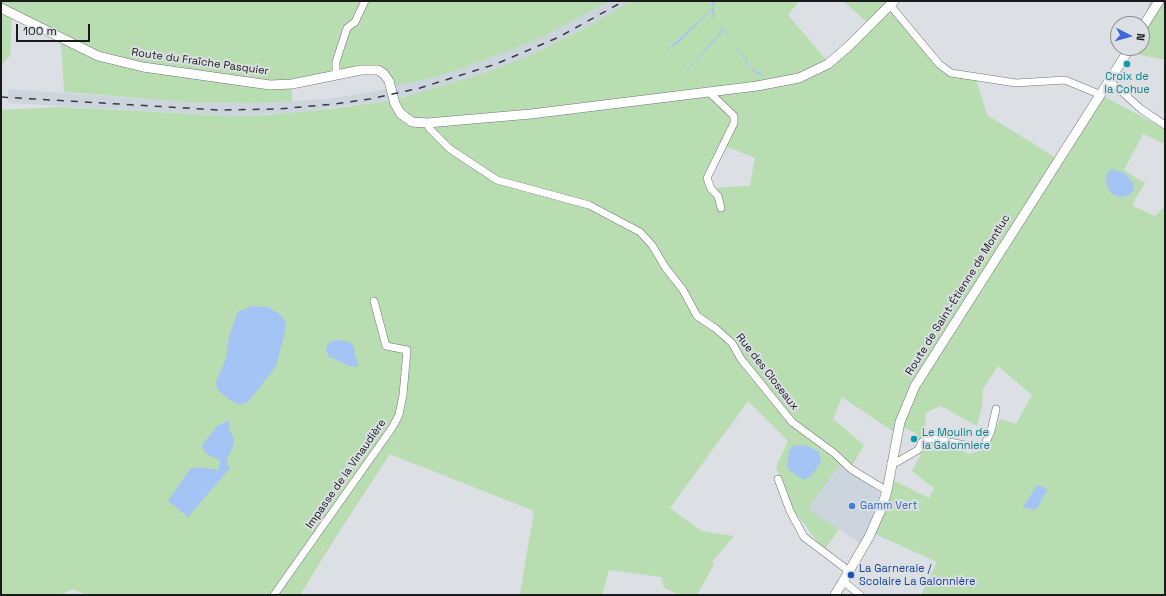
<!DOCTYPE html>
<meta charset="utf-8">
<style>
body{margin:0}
#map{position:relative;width:1166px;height:596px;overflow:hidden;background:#dcdfe3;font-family:"Space Grotesk",sans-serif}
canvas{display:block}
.frame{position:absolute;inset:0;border:2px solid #191a1b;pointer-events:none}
.north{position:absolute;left:1110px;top:16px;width:40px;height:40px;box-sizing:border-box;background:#dcdfe3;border:1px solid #8e9093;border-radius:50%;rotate:96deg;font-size:11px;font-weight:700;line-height:16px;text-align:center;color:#191a1b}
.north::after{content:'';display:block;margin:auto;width:14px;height:18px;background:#3d69da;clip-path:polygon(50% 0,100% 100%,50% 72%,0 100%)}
.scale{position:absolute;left:16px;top:24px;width:74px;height:18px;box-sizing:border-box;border:2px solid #191a1b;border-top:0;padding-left:5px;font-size:12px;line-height:14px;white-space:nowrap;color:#191a1b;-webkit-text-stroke:3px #dcdfe3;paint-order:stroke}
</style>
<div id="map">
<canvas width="1166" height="596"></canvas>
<div class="frame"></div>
<div class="north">N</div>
<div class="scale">100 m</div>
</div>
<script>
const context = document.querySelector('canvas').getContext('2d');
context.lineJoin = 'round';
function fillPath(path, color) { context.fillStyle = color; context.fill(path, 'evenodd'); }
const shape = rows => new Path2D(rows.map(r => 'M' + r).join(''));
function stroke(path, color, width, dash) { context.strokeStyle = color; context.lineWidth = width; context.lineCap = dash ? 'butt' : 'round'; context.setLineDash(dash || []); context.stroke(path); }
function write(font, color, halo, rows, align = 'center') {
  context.font = font + ' "Space Grotesk",sans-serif'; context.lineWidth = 4; context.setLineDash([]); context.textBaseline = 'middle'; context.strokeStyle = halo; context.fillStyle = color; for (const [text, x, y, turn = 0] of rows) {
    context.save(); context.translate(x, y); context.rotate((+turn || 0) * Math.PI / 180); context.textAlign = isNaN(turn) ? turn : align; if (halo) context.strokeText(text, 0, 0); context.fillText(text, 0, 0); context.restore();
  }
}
const built = shape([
 [610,1,631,1,578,32,529,56,475,76,397,99,394,86,440,76,512,50,545,36],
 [8,89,186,102,257,103,328,99,388,89,391,100,298,112,232,116,8,103],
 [839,464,880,493,881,501,860,543,808,509]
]);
const green = shape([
 [1,1,610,1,545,36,512,50,440,76,394,86,381,72,292,84,292,101,257,103,186,102,64,92,61,41,12,17,10,56,1,65],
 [631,1,799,1,788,15,828,62,869,24,843,1,886,1,951,73,975,76,987,115,1056,158,1103,96,1165,129,1165,144,1143,134,1124,170,1145,183,1135,199,1133,206,1155,216,1165,206,1165,595,921,595,937,562,875,534,895,481,929,498,934,488,912,471,922,452,915,432,903,428,900,436,842,397,833,419,864,445,849,471,839,465,808,509,839,529,824,550,794,511,776,467,788,441,748,401,670,508,701,531,734,536,712,562,714,564,697,595,680,595,664,588,661,577,609,570,602,595,520,594,534,511,390,454,337,535,300,595,87,595,73,589,60,595,1,595,1,110,62,107,232,116,265,115,330,109,394,100,475,76,529,56,578,32],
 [723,145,755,158,750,186,711,188,707,177],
 [998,366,1032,395,1016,424,1000,419,988,448,969,454,926,434,925,413,941,406,977,426,982,406,983,389],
 [1150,1,1165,1,1165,60,1132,53,1133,48,1142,48,1142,24]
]);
const water = shape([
 [711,1,712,1,714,3,714,21,724,29,735,44,735,48,740,51,751,68,764,75,765,79,764,76,756,73,749,67,740,52,735,50,735,44,724,30,685,74,685,73,723,29,713,20,712,10,679,42,666,51,710,11,713,7],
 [1113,169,1126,174,1134,184,1132,193,1125,197,1116,196,1110,192,1106,182,1107,173],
 [253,306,268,307,281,315,286,323,284,336,276,366,249,401,240,405,228,399,218,390,216,382,226,358,228,341,235,318,239,311],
 [339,340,349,342,354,346,355,355,359,365,356,367,349,366,328,356,326,350,328,344,332,341],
 [229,420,229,428,234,438,234,444,226,461,230,468,188,517,168,501,190,469,198,467,219,470,220,460,208,455,204,451,202,445,217,426],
 [801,445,808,446,819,452,821,462,811,476,804,480,790,471,787,466,789,451,793,446],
 [1037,485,1048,489,1036,510,1023,507]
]);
const minor = shape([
 [890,5,939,64,951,73,1016,83,1065,80,1101,95],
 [336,75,336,62,347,28,355,22,365,1],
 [1110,81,1141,109,1165,125],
 [709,92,734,116,734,123,707,178,711,189,718,196,721,208],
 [427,123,429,128,450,149,497,180,589,205,640,232,652,245,665,267,683,290,697,316,715,328,732,343,741,359,792,422,834,453,851,469,887,491],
 [891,463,897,462,918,450,922,442,929,438,970,446,984,446,991,431,996,409],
 [778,479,790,511,804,537,849,571],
 [843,581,860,595],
 [274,595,392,428,399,415,403,395,407,350,386,346,374,301]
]);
const major = shape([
 [1,8,98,56,143,67,270,85,292,84,361,70,378,70,384,74,389,81,395,104,401,114,412,122,427,123,531,114,757,86,799,78,828,64,849,46,894,1],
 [1142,28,1159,1],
 [835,595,869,537,880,512,887,491,900,422,915,386,1130,48]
]);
const rail = shape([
 [1,97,219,110,279,109,334,104,370,99,420,88,496,64,559,37,624,1]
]);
const markers = [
 [1127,64,4,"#0f9aa8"],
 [914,439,4,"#0f9aa8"],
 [852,506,4,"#3f7fe0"],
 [851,575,4,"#1a4fb4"]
];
const streetNames = [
 ["Route du Fraîche Pasquier",200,62,8],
 ["Route de Saint-Étienne de Montluc",958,295,-58],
 ["Rue des Closeaux",767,372,52],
 ["Impasse de la Vinaudière",346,474,-55]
];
const cultureNames = [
 ["Croix de",1127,77],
 ["la Cohue",1127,90],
 ["Le Moulin de",922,433,"left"],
 ["la Galonniere",922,446,"left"]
];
const shopNames = [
 ["Gamm Vert",860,506]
];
const transitNames = [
 ["La Garneraie /",859,569],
 ["Scolaire La Galonnière",859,582]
];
fillPath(built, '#ccd5de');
fillPath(green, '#b8ddb1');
fillPath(water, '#a5c4f6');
stroke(minor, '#727578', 8);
stroke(major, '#727578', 10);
stroke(minor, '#fff', 7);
stroke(major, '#fff', 9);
stroke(rail, '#393a3c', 1.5, [7, 7]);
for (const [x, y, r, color] of markers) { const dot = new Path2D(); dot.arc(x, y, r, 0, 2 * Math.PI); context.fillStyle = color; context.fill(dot); stroke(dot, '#dcdfe3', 1.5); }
write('11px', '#191a1b', '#dcdfe3', streetNames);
write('11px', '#0d838f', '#dcdfe3', cultureNames);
write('11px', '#366cbe', '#dcdfe3', shopNames, 'left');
write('11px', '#164399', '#dcdfe3', transitNames, 'left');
</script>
